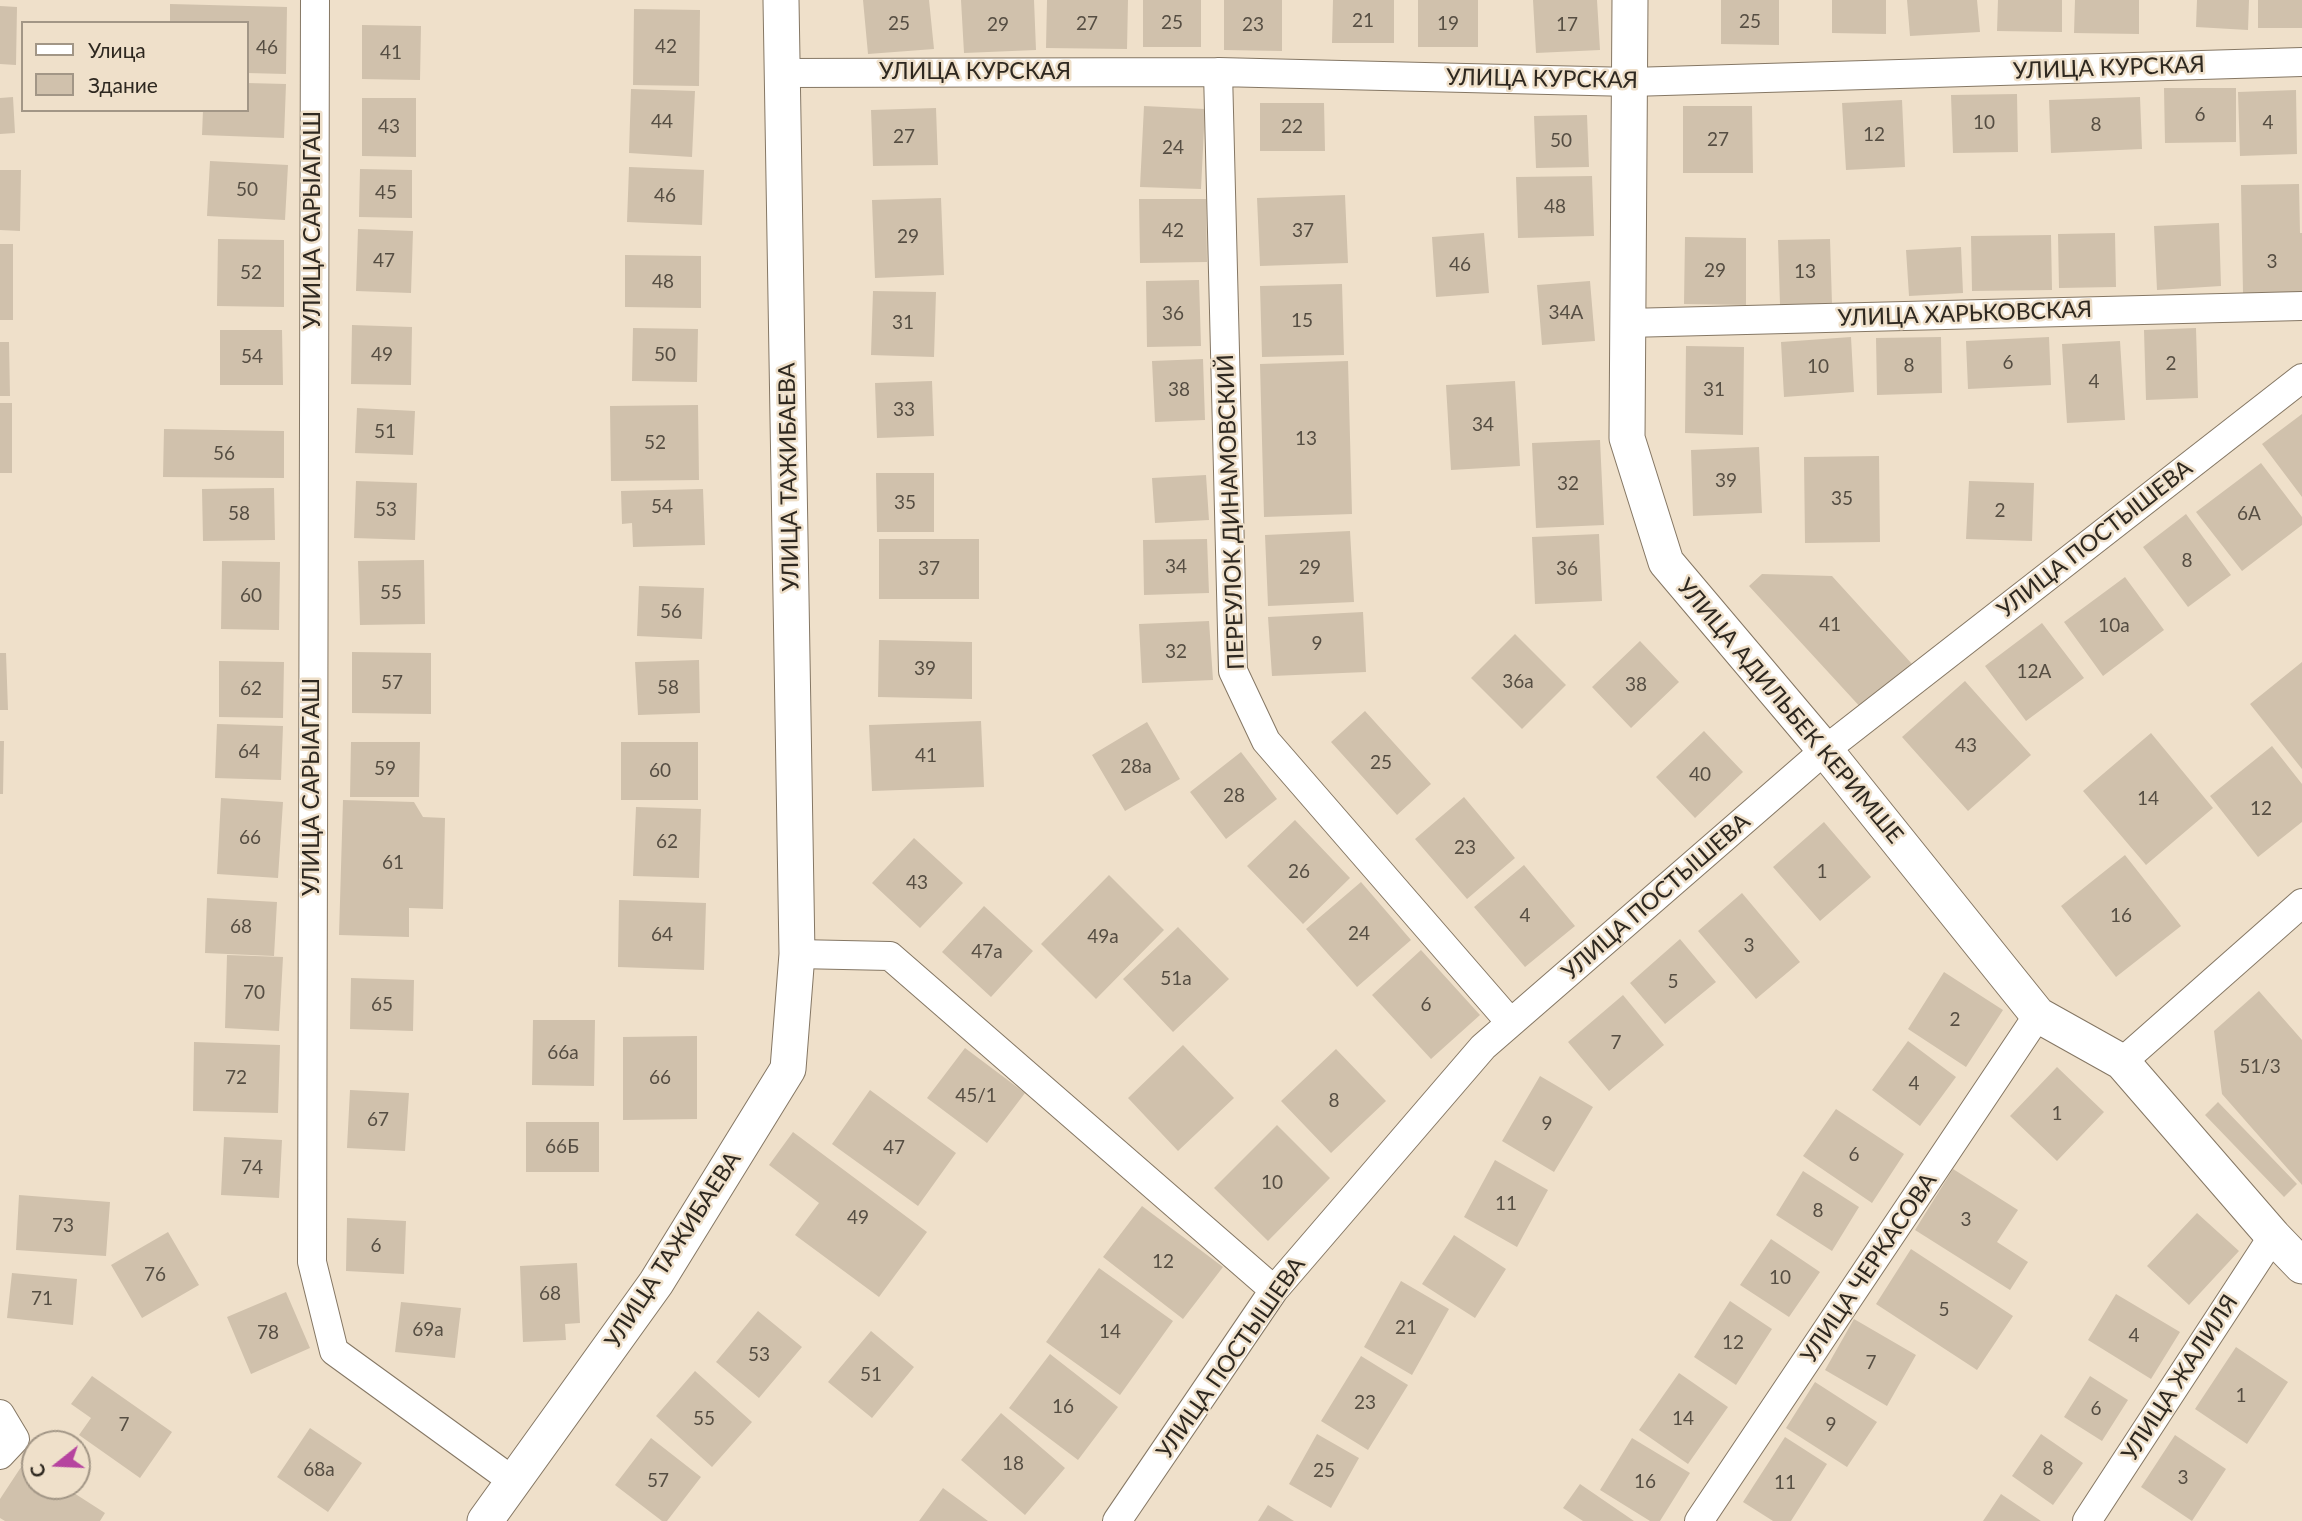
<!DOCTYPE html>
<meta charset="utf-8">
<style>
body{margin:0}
#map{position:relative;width:2302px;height:1521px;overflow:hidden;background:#efe0ca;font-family:Lato,sans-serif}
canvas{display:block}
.legend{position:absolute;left:21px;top:21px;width:228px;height:91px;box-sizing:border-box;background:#efe0ca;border:2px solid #a29686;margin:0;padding:9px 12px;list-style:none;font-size:21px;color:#2e2820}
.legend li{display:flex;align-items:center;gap:14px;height:35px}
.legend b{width:35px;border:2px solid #a29686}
.north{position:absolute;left:21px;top:1430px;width:70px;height:70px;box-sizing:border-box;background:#efe0ca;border:2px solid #a29686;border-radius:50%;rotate:252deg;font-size:19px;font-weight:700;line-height:28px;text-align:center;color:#2e2820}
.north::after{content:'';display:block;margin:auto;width:24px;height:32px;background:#b6449f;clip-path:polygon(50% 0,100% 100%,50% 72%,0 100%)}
</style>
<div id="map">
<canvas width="2302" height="1521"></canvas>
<ul class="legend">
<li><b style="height:9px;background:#fff"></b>Улица</li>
<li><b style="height:19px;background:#d0c1ac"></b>Здание</li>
</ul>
<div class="north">С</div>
</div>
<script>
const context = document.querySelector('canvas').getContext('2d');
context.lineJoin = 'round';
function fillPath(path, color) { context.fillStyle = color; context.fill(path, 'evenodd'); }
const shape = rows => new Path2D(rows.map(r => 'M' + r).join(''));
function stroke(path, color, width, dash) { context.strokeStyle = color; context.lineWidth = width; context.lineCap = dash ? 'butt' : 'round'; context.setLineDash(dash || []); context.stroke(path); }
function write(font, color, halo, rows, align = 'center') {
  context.font = font + ' Lato,sans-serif'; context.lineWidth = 5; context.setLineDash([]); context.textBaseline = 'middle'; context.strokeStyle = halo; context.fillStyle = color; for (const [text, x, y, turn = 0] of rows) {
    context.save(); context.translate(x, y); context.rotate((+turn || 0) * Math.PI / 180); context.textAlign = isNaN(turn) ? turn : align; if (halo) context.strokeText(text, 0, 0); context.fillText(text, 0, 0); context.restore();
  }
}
const building = shape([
 [863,0,929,0,934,49,868,54],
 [961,0,1034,0,1036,50,964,53],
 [1047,0,1128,0,1127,49,1046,48],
 [1143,0,1201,0,1201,47,1143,47],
 [1224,0,1282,0,1282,51,1224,50],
 [1333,0,1394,0,1394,43,1332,43],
 [1418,0,1478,0,1478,47,1418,47],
 [1533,0,1597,0,1600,50,1536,53],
 [1721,0,1779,0,1779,45,1721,44],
 [1832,0,1886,0,1886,34,1832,33],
 [1907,0,1977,0,1980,32,1910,36],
 [1998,0,2062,0,2062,32,1997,31],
 [2075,0,2139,0,2139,34,2074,33],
 [2197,0,2249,0,2248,30,2196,27],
 [2258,0,2302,0,2302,28,2258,28],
 [170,4,287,7,286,74,247,73,247,23,170,23],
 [0,6,17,7,16,65,0,64],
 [634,9,700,10,699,86,633,85],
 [362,25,421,26,420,80,362,79],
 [247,83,286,84,284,138,202,135,203,110,247,110],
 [2164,88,2236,88,2236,142,2165,143],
 [631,89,695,91,692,157,629,153],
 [2296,90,2297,154,2240,156,2238,92],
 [2017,94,2018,152,1953,153,1951,95],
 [13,97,15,133,0,134,0,98],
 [2140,97,2142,149,2051,153,2049,100],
 [362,98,416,98,416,157,362,156],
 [1902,100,1905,167,1846,170,1842,103],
 [1260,103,1324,103,1325,151,1260,151],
 [1144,106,1205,109,1201,189,1140,187],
 [1683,106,1752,106,1753,173,1683,173],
 [936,108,938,165,873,166,871,110],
 [1587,115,1589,167,1536,168,1534,116],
 [210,161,288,165,285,220,207,216],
 [629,167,704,170,702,225,627,222],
 [360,169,412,170,412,218,359,217],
 [0,170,21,170,20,231,0,230],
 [1592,176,1594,236,1518,238,1516,177],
 [2299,184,2300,233,2302,233,2302,292,2243,293,2241,185],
 [1345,195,1348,263,1260,266,1257,198],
 [941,198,944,275,875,278,872,200],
 [1139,199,1206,199,1207,262,1140,263],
 [2219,223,2221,286,2157,290,2154,226],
 [358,229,413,231,411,293,356,291],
 [1484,233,1489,293,1436,297,1432,237],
 [2115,233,2116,287,2059,288,2058,234],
 [2051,235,2052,290,1972,291,1971,236],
 [1685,237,1746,238,1746,305,1684,304],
 [218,239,284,240,284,307,217,306],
 [1830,239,1832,304,1780,305,1778,240],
 [0,244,13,244,13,320,0,320],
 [1961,247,1963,293,1909,296,1906,250],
 [625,255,701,256,701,308,625,307],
 [1199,280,1201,346,1147,347,1146,281],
 [1590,281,1595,341,1542,345,1537,285],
 [1342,284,1344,355,1262,357,1260,286],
 [873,291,936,292,934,357,871,355],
 [352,325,412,327,411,385,351,384],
 [633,328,698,329,697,382,632,381],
 [2196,328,2198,398,2146,400,2144,330],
 [220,330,282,330,283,385,220,385],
 [1851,337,1854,392,1784,397,1781,342],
 [1941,337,1942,393,1877,395,1876,338],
 [2049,337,2051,385,1968,389,1966,341],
 [2120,341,2125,420,2067,423,2062,344],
 [0,342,9,342,10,396,0,396],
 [1686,346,1744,347,1743,435,1685,433],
 [1203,359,1205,420,1155,422,1152,361],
 [1348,361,1352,514,1264,517,1260,364],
 [932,381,934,436,877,438,875,383],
 [1515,381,1520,466,1451,470,1446,385],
 [0,403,12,403,12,473,0,473],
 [698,405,699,480,611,481,610,406],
 [357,408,415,411,413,455,355,453],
 [2302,414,2302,497,2262,444],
 [164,429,284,431,284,478,163,477],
 [1600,440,1604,525,1536,528,1532,443],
 [1759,447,1762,513,1693,516,1691,450],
 [1879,456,1880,542,1805,543,1804,457],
 [2261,463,2302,517,2302,525,2242,571,2196,512],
 [876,473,934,473,934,532,877,532],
 [1206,475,1209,520,1155,523,1152,478],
 [356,481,417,483,415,540,354,538],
 [1969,481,2034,483,2032,541,1966,539],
 [274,488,275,540,203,541,202,489],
 [703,489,705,545,633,547,632,523,622,524,621,491],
 [2186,514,2231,575,2188,607,2143,547],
 [1350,531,1354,602,1268,606,1265,535],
 [1599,534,1602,601,1535,604,1532,537],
 [879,539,979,539,979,599,879,599],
 [1207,539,1209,593,1144,595,1143,540],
 [424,560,425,624,360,625,358,561],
 [222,561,280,562,279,630,221,629],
 [1762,574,1832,576,1912,664,1863,710,1749,586],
 [2125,577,2164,630,2103,676,2064,622],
 [639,586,704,588,702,639,637,636],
 [1363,612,1366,672,1272,676,1268,617],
 [1209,621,1213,680,1142,683,1139,624],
 [2042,623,2084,678,2026,721,1985,666],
 [1515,634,1566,685,1522,729,1471,678],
 [879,640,972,642,972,699,878,697],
 [1640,641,1679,682,1631,728,1592,687],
 [352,652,431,653,431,714,352,713],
 [0,653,6,653,8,710,0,710],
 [699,660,700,713,638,715,635,662],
 [219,661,284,662,283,718,219,717],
 [2302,662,2302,769,2250,704],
 [1965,681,2031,755,1968,811,1902,737],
 [1365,711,1431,784,1397,815,1331,742],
 [981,721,984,787,872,791,869,725],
 [1147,722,1180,779,1125,811,1092,755],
 [217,724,283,726,281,780,215,778],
 [1704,731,1743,772,1695,818,1656,777],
 [2151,733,2213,808,2146,865,2083,791],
 [0,741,4,741,3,794,0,794],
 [351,742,420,742,419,797,350,797],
 [621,742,698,742,698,800,621,800],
 [2272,746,2302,784,2302,822,2258,857,2210,796],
 [1241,752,1277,799,1226,839,1190,792],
 [1464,797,1515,858,1467,899,1415,839],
 [221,798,283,802,278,878,217,874],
 [343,800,414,802,423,817,445,818,443,909,409,908,409,937,339,935],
 [636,807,701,809,699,878,633,876],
 [1295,820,1350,878,1303,924,1247,866],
 [1824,822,1871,877,1820,921,1773,867],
 [914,838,963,883,920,928,872,883],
 [2125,855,2181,926,2116,977,2061,906],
 [1524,865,1575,926,1525,967,1474,907],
 [1109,875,1164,930,1096,999,1041,944],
 [1361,882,1411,940,1357,987,1306,929],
 [1742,893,1800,962,1756,999,1698,931],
 [207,898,277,902,274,956,205,953],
 [619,900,706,903,704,970,618,967],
 [984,906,1033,951,991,997,942,952],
 [1178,927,1229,979,1173,1032,1123,979],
 [1680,939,1716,982,1665,1024,1630,983],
 [1421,950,1480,1015,1431,1059,1372,995],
 [227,955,283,957,279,1031,225,1028],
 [1944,972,2003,1010,1966,1067,1908,1029],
 [351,978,414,980,413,1031,350,1029],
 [2259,991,2302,1040,2302,1185,2222,1094,2214,1031],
 [1623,995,1664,1045,1609,1091,1568,1042],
 [533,1020,595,1020,594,1086,532,1085],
 [697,1036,697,1119,623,1120,623,1037],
 [1908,1041,1956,1077,1920,1126,1872,1090],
 [194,1042,280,1045,278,1113,193,1111],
 [1183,1045,1234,1098,1178,1151,1128,1098],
 [965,1048,1025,1093,987,1143,927,1098],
 [1336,1049,1386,1101,1331,1153,1281,1101],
 [2057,1067,2104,1112,2057,1161,2010,1116],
 [1540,1076,1593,1107,1554,1172,1502,1141],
 [350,1090,409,1093,405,1151,347,1148],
 [870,1090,956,1153,918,1206,832,1144],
 [2218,1102,2297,1184,2284,1197,2205,1115],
 [1836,1109,1904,1154,1872,1203,1803,1156],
 [526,1122,599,1122,599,1172,526,1172],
 [1277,1125,1330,1178,1268,1241,1214,1188],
 [793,1132,927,1232,879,1297,795,1235,819,1203,769,1165],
 [224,1137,282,1140,279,1198,221,1195],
 [1495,1160,1548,1190,1517,1247,1464,1217],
 [1953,1169,2018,1210,1997,1242,2028,1262,2010,1290,1915,1230],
 [1803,1171,1859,1207,1832,1251,1776,1215],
 [19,1195,110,1202,106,1256,16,1250],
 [1142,1206,1223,1267,1183,1319,1103,1257],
 [2197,1213,2239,1251,2189,1305,2147,1266],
 [347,1218,406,1221,404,1274,346,1271],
 [168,1232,199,1285,142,1318,111,1265],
 [1454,1235,1506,1269,1475,1318,1422,1284],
 [1771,1239,1820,1272,1789,1317,1740,1285],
 [1911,1249,2013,1316,1977,1370,1876,1304],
 [577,1263,580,1323,565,1324,566,1340,523,1342,520,1266],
 [1099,1268,1173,1321,1120,1395,1046,1342],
 [12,1273,77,1279,73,1325,7,1318],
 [1401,1281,1449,1309,1412,1375,1364,1347],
 [286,1292,310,1348,251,1374,227,1317],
 [2116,1294,2180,1332,2151,1379,2088,1340],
 [1730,1301,1772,1329,1736,1385,1694,1357],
 [401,1302,461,1308,455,1358,395,1352],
 [758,1311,802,1347,759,1398,716,1362],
 [1854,1319,1916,1355,1887,1406,1825,1370],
 [871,1331,914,1367,872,1418,828,1382],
 [2236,1347,2288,1382,2247,1444,2195,1409],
 [1050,1354,1118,1407,1078,1460,1009,1408],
 [1361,1356,1408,1385,1368,1450,1321,1421],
 [695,1371,752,1422,712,1467,656,1416],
 [1679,1373,1728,1407,1688,1464,1639,1430],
 [92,1376,172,1432,140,1478,79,1435,91,1418,71,1404],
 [2090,1376,2128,1400,2102,1441,2064,1417],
 [1815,1382,1877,1422,1847,1467,1786,1428],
 [1001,1413,1065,1468,1025,1515,961,1460],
 [310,1428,362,1463,328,1512,277,1477],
 [1317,1434,1359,1458,1331,1508,1289,1484],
 [2041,1434,2083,1463,2053,1505,2012,1476],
 [2175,1435,2226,1469,2192,1521,2141,1487],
 [1785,1437,1827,1464,1791,1521,1773,1521,1743,1502],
 [651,1438,701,1477,667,1521,662,1521,615,1485],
 [1632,1438,1690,1473,1660,1521,1650,1521,1600,1490],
 [25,1461,35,1467,35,1486,63,1486,105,1513,100,1521,5,1521,0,1518,0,1499],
 [1580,1484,1634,1521,1583,1521,1563,1508],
 [943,1488,988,1521,919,1521],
 [2001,1494,2041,1521,1983,1521],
 [1268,1505,1294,1521,1258,1521]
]);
const minor = shape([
 [315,0,312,1262,334,1351,513,1481],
 [1218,72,1233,671,1266,741,1510,1022],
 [782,73,1218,72,1631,82,2302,62],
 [1627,323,2302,306],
 [797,954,890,956,1274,1290],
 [2122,1062,2302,903],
 [0,1414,15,1439,0,1455],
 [1117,1521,1274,1290,1483,1047,1825,750,2302,378],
 [1699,1521,2038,1015],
 [2087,1521,2273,1236]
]);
const tertiary = shape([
 [1630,0,1627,438,1666,562,1825,750,2038,1015,2122,1062,2273,1236,2302,1266],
 [485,1521,656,1283,788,1069,797,954,781,0]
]);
const numberNames = [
 ["21",1363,21],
 ["25",1750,22],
 ["25",1172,23],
 ["25",899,24],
 ["27",1087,24],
 ["19",1448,24],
 ["29",998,25],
 ["23",1253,25],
 ["17",1567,25],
 ["42",666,47],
 ["46",267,48],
 ["41",391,53],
 ["6",2200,115],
 ["44",662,122],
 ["10",1984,123],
 ["4",2268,123],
 ["8",2096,125],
 ["43",389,127],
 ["22",1292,127],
 ["12",1874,135],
 ["27",904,137],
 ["27",1718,140],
 ["50",1561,141],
 ["24",1173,148],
 ["50",247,190],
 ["45",386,193],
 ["46",665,196],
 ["48",1555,207],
 ["42",1173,231],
 ["37",1303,231],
 ["29",908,237],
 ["47",384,261],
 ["3",2272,262],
 ["46",1460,265],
 ["29",1715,271],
 ["13",1805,272],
 ["52",251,273],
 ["48",663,282],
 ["34А",1566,313],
 ["36",1173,314],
 ["15",1302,321],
 ["31",903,323],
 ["49",382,355],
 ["50",665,355],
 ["54",252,357],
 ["6",2008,363],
 ["2",2171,364],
 ["8",1909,366],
 ["10",1818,367],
 ["4",2094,382],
 ["38",1179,390],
 ["31",1714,390],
 ["33",904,410],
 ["34",1483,425],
 ["51",385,432],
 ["13",1306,439],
 ["52",655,443],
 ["56",224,454],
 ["39",1726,481],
 ["32",1568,484],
 ["35",1842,499],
 ["35",905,503],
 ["54",662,507],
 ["53",386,510],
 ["2",2000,511],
 ["58",239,514],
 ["6А",2249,514],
 ["8",2187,561],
 ["34",1176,567],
 ["29",1310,568],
 ["37",929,569],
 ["36",1567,569],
 ["55",391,593],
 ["60",251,596],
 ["56",671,612],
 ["41",1830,625],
 ["10а",2114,626],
 ["9",1317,644],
 ["32",1176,652],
 ["39",925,669],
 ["12А",2034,672],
 ["36а",1518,682],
 ["57",392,683],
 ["38",1636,685],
 ["58",668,688],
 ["62",251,689],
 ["43",1966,746],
 ["64",249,752],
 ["41",926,756],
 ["25",1381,763],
 ["28а",1136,767],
 ["59",385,769],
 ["60",660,771],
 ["40",1700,775],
 ["28",1234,796],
 ["14",2148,799],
 ["12",2261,809],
 ["66",250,838],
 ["62",667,842],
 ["23",1465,848],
 ["61",393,863],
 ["26",1299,872],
 ["1",1822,872],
 ["43",917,883],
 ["4",1525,916],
 ["16",2121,916],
 ["68",241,927],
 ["24",1359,934],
 ["64",662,935],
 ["49а",1103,937],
 ["3",1749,946],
 ["47а",987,952],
 ["51а",1176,979],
 ["5",1673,982],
 ["70",254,993],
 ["65",382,1005],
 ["6",1426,1005],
 ["2",1955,1020],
 ["7",1616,1043],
 ["66а",563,1053],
 ["51/3",2260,1067],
 ["72",236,1078],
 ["66",660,1078],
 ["4",1914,1084],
 ["45/1",976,1096],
 ["8",1334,1101],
 ["1",2057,1114],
 ["67",378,1120],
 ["9",1547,1124],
 ["66Б",562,1147],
 ["47",894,1148],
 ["6",1854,1155],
 ["74",252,1168],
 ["10",1272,1183],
 ["11",1506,1204],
 ["8",1818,1211],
 ["49",858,1218],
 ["3",1966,1220],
 ["73",63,1226],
 ["6",376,1246],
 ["12",1163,1262],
 ["76",155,1275],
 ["10",1780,1278],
 ["68",550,1294],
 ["71",42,1299],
 ["5",1944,1310],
 ["21",1406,1328],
 ["69а",428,1330],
 ["14",1110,1332],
 ["78",268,1333],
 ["4",2134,1336],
 ["12",1733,1343],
 ["53",759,1355],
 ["7",1871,1363],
 ["51",871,1375],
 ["1",2241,1396],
 ["23",1365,1403],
 ["16",1063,1407],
 ["6",2096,1409],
 ["55",704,1419],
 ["14",1683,1419],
 ["7",124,1425],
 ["9",1831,1425],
 ["18",1013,1464],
 ["8",2048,1469],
 ["68а",319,1470],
 ["25",1324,1471],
 ["3",2183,1478],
 ["57",658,1481],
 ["16",1645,1482],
 ["11",1785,1483]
];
const streetNames = [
 ["УЛИЦА КУРСКАЯ",2109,68,-2],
 ["УЛИЦА КУРСКАЯ",975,72],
 ["УЛИЦА КУРСКАЯ",1542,79,1],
 ["УЛИЦА САРЫАГАШ",313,220,-90],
 ["УЛИЦА ХАРЬКОВСКАЯ",1965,314,-2],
 ["УЛИЦА ТАЖИБАЕВА",789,477,-91],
 ["ПЕРЕУЛОК ДИНАМОВСКИЙ",1231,512,-92],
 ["УЛИЦА ПОСТЫШЕВА",2095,539,-38],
 ["УЛИЦА АДИЛЬБЕК КЕРИМШЕ",1790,711,50],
 ["УЛИЦА САРЫАГАШ",312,787,-90],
 ["УЛИЦА ПОСТЫШЕВА",1656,897,-41],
 ["УЛИЦА ТАЖИБАЕВА",673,1250,-57],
 ["УЛИЦА ЧЕРКАСОВА",1869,1268,-56],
 ["УЛИЦА ПОСТЫШЕВА",1231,1358,-55],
 ["УЛИЦА ЖАЛИЛЯ",2180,1378,-57]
];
fillPath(building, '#d0c1ac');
stroke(minor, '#857764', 30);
stroke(tertiary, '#857764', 37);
stroke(minor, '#fff', 28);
stroke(tertiary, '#fff', 35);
write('19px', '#564e43', null, numberNames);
write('23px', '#2e2820', '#efe0ca', streetNames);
</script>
